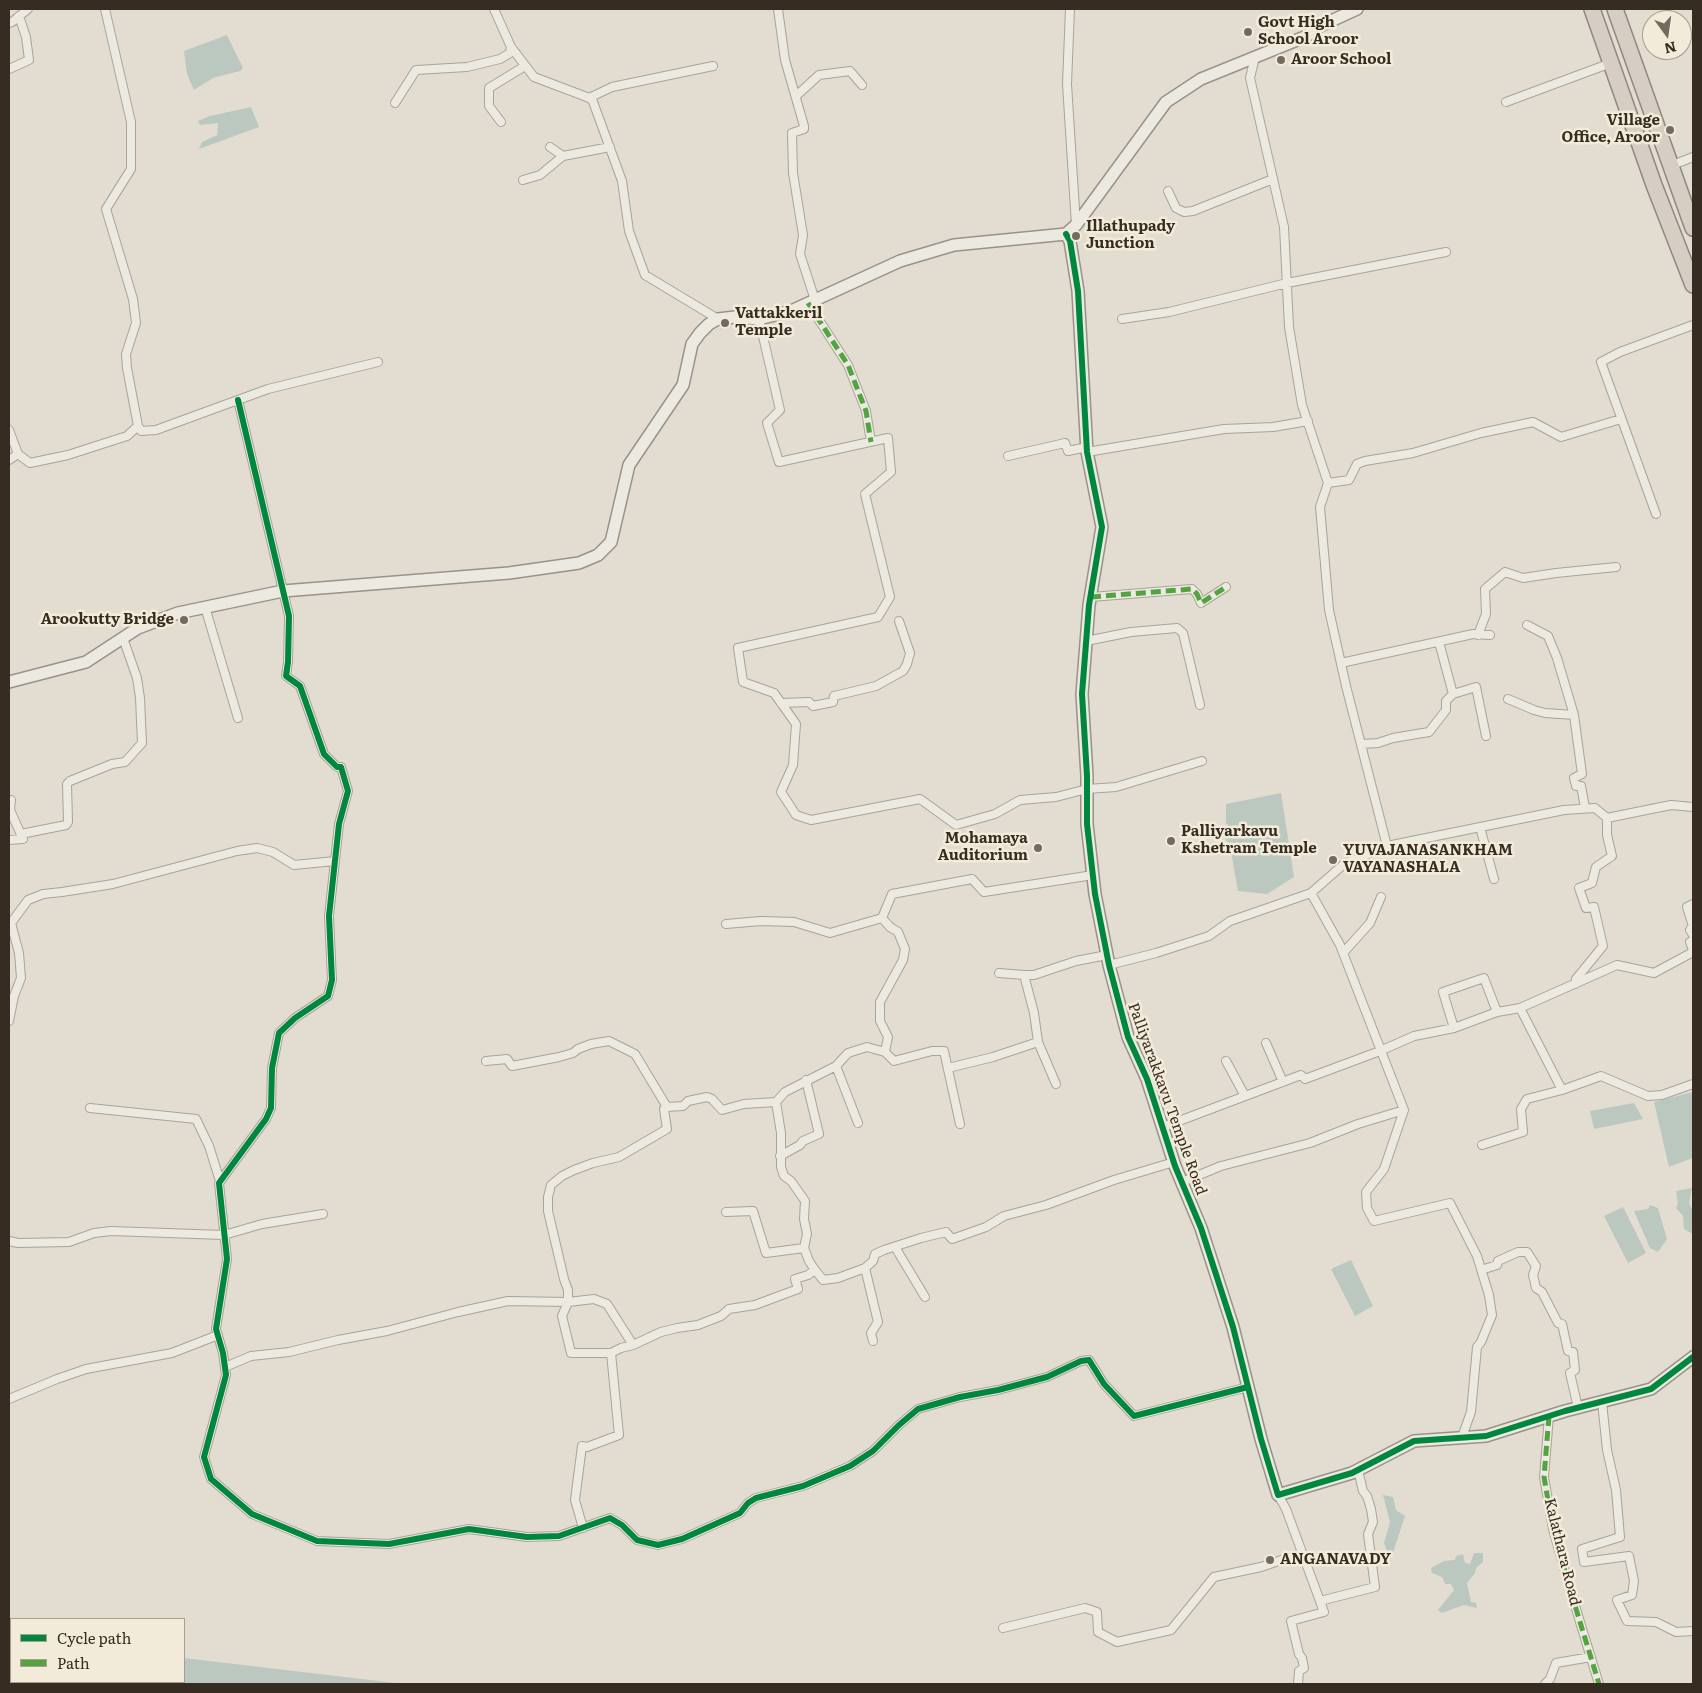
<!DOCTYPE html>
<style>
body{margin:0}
#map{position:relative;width:1702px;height:1693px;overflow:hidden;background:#e3ddd1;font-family:Literata,serif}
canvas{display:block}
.frame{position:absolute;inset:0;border:10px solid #372c22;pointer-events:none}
.legend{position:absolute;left:10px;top:1618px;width:175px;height:65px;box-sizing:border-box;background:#f3ebd9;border:1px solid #a89f90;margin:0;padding:6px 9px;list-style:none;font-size:15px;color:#372c22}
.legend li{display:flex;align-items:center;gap:10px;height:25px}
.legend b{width:25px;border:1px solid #a89f90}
.north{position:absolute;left:1642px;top:10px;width:50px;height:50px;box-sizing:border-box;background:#f3ebd9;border:1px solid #a89f90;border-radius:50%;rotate:166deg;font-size:14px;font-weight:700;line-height:20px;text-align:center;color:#372c22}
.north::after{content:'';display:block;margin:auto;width:18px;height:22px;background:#736a5f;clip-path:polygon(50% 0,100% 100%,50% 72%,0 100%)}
</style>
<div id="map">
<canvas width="1702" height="1693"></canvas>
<div class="frame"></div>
<ul class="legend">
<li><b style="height:6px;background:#00873e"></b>Cycle path</li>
<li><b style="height:6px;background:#53a441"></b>Path</li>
</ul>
<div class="north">N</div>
</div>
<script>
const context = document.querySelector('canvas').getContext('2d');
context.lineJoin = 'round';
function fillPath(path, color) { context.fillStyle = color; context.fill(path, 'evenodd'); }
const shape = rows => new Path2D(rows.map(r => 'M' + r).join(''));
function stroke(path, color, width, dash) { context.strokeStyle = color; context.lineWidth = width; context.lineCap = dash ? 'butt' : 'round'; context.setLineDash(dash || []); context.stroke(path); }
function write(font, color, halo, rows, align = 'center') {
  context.font = font + ' Literata,serif'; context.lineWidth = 5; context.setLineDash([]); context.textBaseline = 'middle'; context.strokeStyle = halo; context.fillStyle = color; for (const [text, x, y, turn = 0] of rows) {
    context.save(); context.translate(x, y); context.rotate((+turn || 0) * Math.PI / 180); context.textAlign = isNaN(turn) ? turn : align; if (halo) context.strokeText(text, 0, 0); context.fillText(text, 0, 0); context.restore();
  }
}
const water = shape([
 [227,35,243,68,240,71,213,78,194,90,187,74,184,51],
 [251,107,259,127,199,149,202,142,217,135,218,123,200,125,198,121,210,116],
 [1281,793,1294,877,1267,894,1238,891,1230,846,1223,835,1230,828,1226,823,1226,804],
 [1693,1092,1693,1158,1669,1167,1654,1102],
 [1634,1103,1643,1119,1594,1129,1590,1111],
 [1692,1188,1689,1203,1693,1211,1693,1234,1684,1229,1683,1216,1676,1208,1678,1203,1676,1191],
 [1650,1205,1658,1208,1667,1239,1658,1252,1650,1248,1634,1211,1648,1209],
 [1623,1207,1646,1253,1628,1263,1604,1216],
 [1351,1260,1373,1306,1355,1316,1331,1269],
 [1383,1495,1393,1497,1396,1510,1405,1516,1392,1556,1387,1551,1384,1543,1390,1522],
 [1474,1553,1483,1553,1483,1562,1476,1568,1475,1573,1467,1583,1471,1602,1476,1603,1477,1608,1464,1605,1442,1613,1438,1610,1454,1590,1451,1584,1445,1584,1442,1577,1432,1573,1431,1568,1444,1561,1455,1560,1456,1556,1463,1554,1465,1563,1470,1564],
 [9,1624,11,1625,11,1682,184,1682,184,1658,404,1684,9,1684]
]);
const street = shape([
 [105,9,131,122,131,169,106,209,133,299,136,323,126,354,127,368,138,426,141,431,156,430,268,389,378,362],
 [494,9,511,47,534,77,592,99,622,181,629,231,645,275,718,319],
 [778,9,785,60,804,126,804,129,792,133,793,173,803,235,800,254,815,300],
 [1070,9,1067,84,1076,225],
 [9,23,12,22,28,9],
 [1255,57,1250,78,1284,227,1289,327,1302,405,1328,483,1320,507,1329,610,1346,686,1387,846],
 [9,69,29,60,26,37,19,16],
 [796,96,819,75,850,71,862,85],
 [589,98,612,87,713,66],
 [1506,102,1611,63],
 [395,103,416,70,467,67,500,59,510,53,511,47],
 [501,122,489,106,489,88,525,66],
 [550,147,563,156,610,147],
 [1670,166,1693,157],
 [523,180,540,175,563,156],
 [1168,191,1176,208,1184,212,1193,211,1273,179],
 [808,303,848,365,866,411,871,442],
 [759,319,780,410,767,423,779,462,888,438,891,472,865,494,890,597,878,617,738,648,743,682,774,693,796,724,793,765,781,792,796,815,811,820,920,799,956,825,995,814,1020,800,1056,797,1087,789,1116,787,1202,761],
 [1122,319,1169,312,1287,283,1446,252],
 [238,400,289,616,288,662,286,676,300,686,324,754,337,767,341,767,348,791,339,824,329,916,332,980,328,996,295,1018,279,1033,272,1068,271,1108,266,1119,219,1183,227,1259,216,1329,223,1353,226,1375,204,1457,211,1479,252,1514,317,1541,389,1544,469,1529,527,1537,559,1536,610,1518,622,1525,637,1540,658,1545,682,1539,740,1513,748,1503,756,1498,803,1486,850,1466,873,1451,899,1425,918,1409,960,1397,998,1390,1047,1377,1081,1361,1089,1360,1104,1384,1134,1416,1248,1387],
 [9,430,18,454],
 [1087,452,1224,429,1273,427,1308,421],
 [1008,456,1065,443,1068,451,1087,447],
 [9,460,18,454,30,463,68,455,127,436,138,426],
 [1328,483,1349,480,1357,464,1365,461,1413,453,1481,433,1533,422,1561,437,1621,419],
 [1656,514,1601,362,1620,352,1693,325],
 [1091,597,1192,589,1197,594,1201,603,1226,587],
 [205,607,238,718],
 [1527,625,1548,636,1557,658,1574,715,1582,774,1574,778,1576,786,1581,786,1585,808],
 [1478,635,1486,614,1485,589,1505,572,1523,578,1556,573,1616,567],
 [1086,641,1131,632,1177,628,1183,633,1200,705],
 [1439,642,1453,694,1476,687,1486,736],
 [1341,663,1473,634,1490,635],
 [1508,699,1534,710,1545,713,1574,715],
 [781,703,809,702,813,706,833,702,834,696,876,686,903,671,907,664,910,653,899,621],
 [1362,744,1378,743,1393,738,1429,732,1446,710,1446,701,1453,694],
 [9,800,11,800,10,810,23,839,9,840],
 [1480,827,1494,879],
 [21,834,66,825,68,822,67,784,70,781,112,764,125,762,142,743,140,698,137,678,123,638],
 [1311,893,1340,945,1404,1110,1384,1169,1366,1192,1367,1208,1374,1221,1450,1203,1477,1256,1489,1295,1492,1315,1481,1342,1477,1347,1471,1412,1462,1437],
 [1693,904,1687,907,1693,926,1690,930,1693,935],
 [726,924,761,921,794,922,830,933,882,918,892,894,972,879,984,892,1093,875],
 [1693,940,1690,942,1693,950],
 [1693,952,1654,973,1617,965,1520,1008,1562,1090,1601,1076,1648,1096,1662,1095,1693,1084],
 [1343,953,1370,923,1381,897],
 [1109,965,1156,953,1209,936,1230,921,1311,893,1344,864,1387,846,1564,810,1595,808,1607,818,1671,805,1693,807],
 [999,973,1024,975],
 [1575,984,1576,979,1603,946,1594,907,1586,908,1579,888,1592,883,1596,867,1612,856,1607,835,1607,818],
 [9,1021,14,996,21,978,19,953,11,923,28,900,43,894,62,892,113,884,237,851,257,848,273,852,294,865,335,861],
 [1454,1028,1443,992,1484,978,1497,1012],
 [1038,1042,1056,1084],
 [1266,1043,1283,1082],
 [885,1052,894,1061,932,1051,944,1051,960,1124],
 [486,1061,507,1059,512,1066,559,1057,573,1053,578,1049,591,1044,609,1041,635,1054,667,1107],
 [1226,1061,1245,1096],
 [836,1066,858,1123],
 [948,1068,993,1057,1038,1042,1034,1013,1024,975,1034,975,1076,961,1107,955],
 [776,1102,781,1133,781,1167,784,1176,791,1181,805,1201,804,1219,807,1234,804,1248,809,1261,815,1270],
 [90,1108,196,1119,209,1146,220,1181],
 [1163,1127,1301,1075,1305,1079,1380,1051,1414,1036,1454,1028,1497,1012,1520,1008],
 [1482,1145,1523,1132,1521,1109,1527,1099,1562,1090],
 [780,1156,800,1145,803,1141,819,1134,806,1080],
 [1182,1182,1221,1166,1310,1143,1358,1124,1404,1110],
 [726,1212,753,1211,766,1253,804,1248],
 [9,1241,18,1243,69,1242,94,1233,111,1231,224,1235,262,1224,323,1214],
 [895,1247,925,1297],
 [865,1268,878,1322,871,1333,873,1341],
 [1481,1270,1497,1265,1498,1261,1518,1252,1527,1252,1536,1266,1533,1275,1536,1288,1542,1292,1558,1323,1562,1324,1568,1351,1573,1352,1575,1370,1570,1373,1578,1408],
 [633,1345,661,1332,677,1328,698,1325,721,1316,729,1309,755,1305,798,1289,795,1279,808,1275,815,1270,823,1280,838,1278,865,1268,873,1261,875,1254,884,1250,921,1238,946,1232,952,1239,986,1227,1004,1216,1046,1205,1114,1180,1174,1162],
 [611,1353,621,1348,633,1345,607,1304,594,1299,568,1302,568,1290,564,1279,548,1211,548,1197,551,1185,562,1176,574,1170,593,1163,619,1157,667,1129,664,1109,667,1107,683,1106,688,1101,707,1097,712,1099,722,1110,744,1104,776,1102,785,1092,836,1066,848,1053,867,1047,885,1052,888,1037,880,1021,880,1002,903,960,905,949,898,932,890,927,882,918],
 [225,1367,251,1356,289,1352,338,1340,387,1331,458,1312,508,1301,568,1302,562,1316,571,1353,611,1353,619,1435,587,1447,582,1446,575,1500,583,1528],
 [9,1399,57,1379,86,1369,172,1353,218,1335],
 [1602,1402,1607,1450,1616,1490,1620,1537,1582,1549,1584,1562,1629,1556,1634,1581,1632,1595,1617,1600,1627,1621,1656,1622,1676,1632,1693,1631],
 [1549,1416,1544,1477,1553,1529,1573,1599,1599,1684],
 [1278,1495,1286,1509,1324,1612,1291,1621,1299,1654,1302,1658,1304,1668,1299,1671,1298,1684],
 [1320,1601,1375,1587,1368,1534,1373,1522,1371,1509,1367,1496,1363,1491,1358,1470],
 [1003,1628,1085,1608,1097,1612,1098,1632,1117,1642,1171,1630,1214,1577,1261,1567,1302,1553],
 [1545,1684,1550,1679,1556,1663,1591,1657]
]);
const secondary = shape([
 [1066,234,1070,241,1078,291,1087,452,1102,527,1089,605,1082,694,1087,776,1087,824,1095,894,1109,965,1128,1037,1147,1079,1175,1166,1201,1228,1233,1327,1261,1439,1278,1495,1352,1473,1414,1441,1486,1436,1565,1411,1651,1389,1693,1357],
 [9,682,86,662,138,628,178,613,283,591,509,573,579,563,598,555,611,542,629,465,683,385,692,344,700,333,709,324,718,319,735,317,759,319,791,311,900,261,954,245,1066,234,1076,225,1166,102,1201,79,1307,36,1318,27,1357,9]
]);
const highway = shape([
 [1592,9,1654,185,1693,285],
 [1615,9,1693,228]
]);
const quiet = shape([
 [808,303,848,365,866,411,871,442],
 [1091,597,1192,589,1197,594,1201,603,1226,587],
 [1549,1416,1544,1477,1553,1529,1573,1599,1599,1684]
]);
const cycleway = shape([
 [1066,234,1070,241,1078,291,1087,452,1102,527,1089,605,1082,694,1087,776,1087,824,1095,894,1109,965,1128,1037,1147,1079,1175,1166,1201,1228,1233,1327,1261,1439,1278,1495,1352,1473,1414,1441,1486,1436,1565,1411,1651,1389,1693,1357],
 [238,400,289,616,288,662,286,676,300,686,324,754,337,767,341,767,348,791,339,824,329,916,332,980,328,996,295,1018,279,1033,272,1068,271,1108,266,1119,219,1183,227,1259,216,1329,223,1353,226,1375,204,1457,211,1479,252,1514,317,1541,389,1544,469,1529,527,1537,559,1536,610,1518,622,1525,637,1540,658,1545,682,1539,740,1513,748,1503,756,1498,803,1486,850,1466,873,1451,899,1425,918,1409,960,1397,998,1390,1047,1377,1081,1361,1089,1360,1104,1384,1134,1416,1248,1387]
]);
const markers = [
 [1248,32,5,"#736a5f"],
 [1281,60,5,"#736a5f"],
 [1670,130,5,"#736a5f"],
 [1076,236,5,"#736a5f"],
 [725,323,5,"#736a5f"],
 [184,620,5,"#736a5f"],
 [1171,841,5,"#736a5f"],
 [1038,848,5,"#736a5f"],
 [1333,860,5,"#736a5f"],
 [1270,1560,5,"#736a5f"]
];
const poiNames = [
 ["Govt High",1258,23],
 ["School Aroor",1258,40],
 ["Aroor School",1291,60],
 ["Village",1660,121,"right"],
 ["Office, Aroor",1660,138,"right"],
 ["Illathupady",1086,227],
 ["Junction",1086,244],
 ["Vattakkeril",735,314],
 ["Temple",735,331],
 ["Arookutty Bridge",174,620,"right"],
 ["Palliyarkavu",1181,832],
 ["Kshetram Temple",1181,849],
 ["Mohamaya",1028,839,"right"],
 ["Auditorium",1028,856,"right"],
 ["YUVAJANASANKHAM",1343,851],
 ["VAYANASHALA",1343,868],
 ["ANGANAVADY",1280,1560]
];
const streetNames = [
 ["Palliyarakkavu Temple Road",1167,1099,70],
 ["Kalathara Road",1562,1552,76]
];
fillPath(water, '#bbc8c0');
stroke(street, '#a9a399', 10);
stroke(secondary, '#98928a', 14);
stroke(highway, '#8e8880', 18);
stroke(street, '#ece9e1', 8);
stroke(secondary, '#ece9e1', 11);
stroke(highway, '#d6cec2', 15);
stroke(quiet, '#53a441', 5, [10, 5]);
stroke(cycleway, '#00873e', 6);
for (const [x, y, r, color] of markers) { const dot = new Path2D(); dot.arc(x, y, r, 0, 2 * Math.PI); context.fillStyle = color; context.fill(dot); stroke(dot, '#f3ebd9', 2); }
write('bold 15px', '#372c22', '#f3ebd9', poiNames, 'left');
write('15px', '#372c22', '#f3ebd9', streetNames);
</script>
